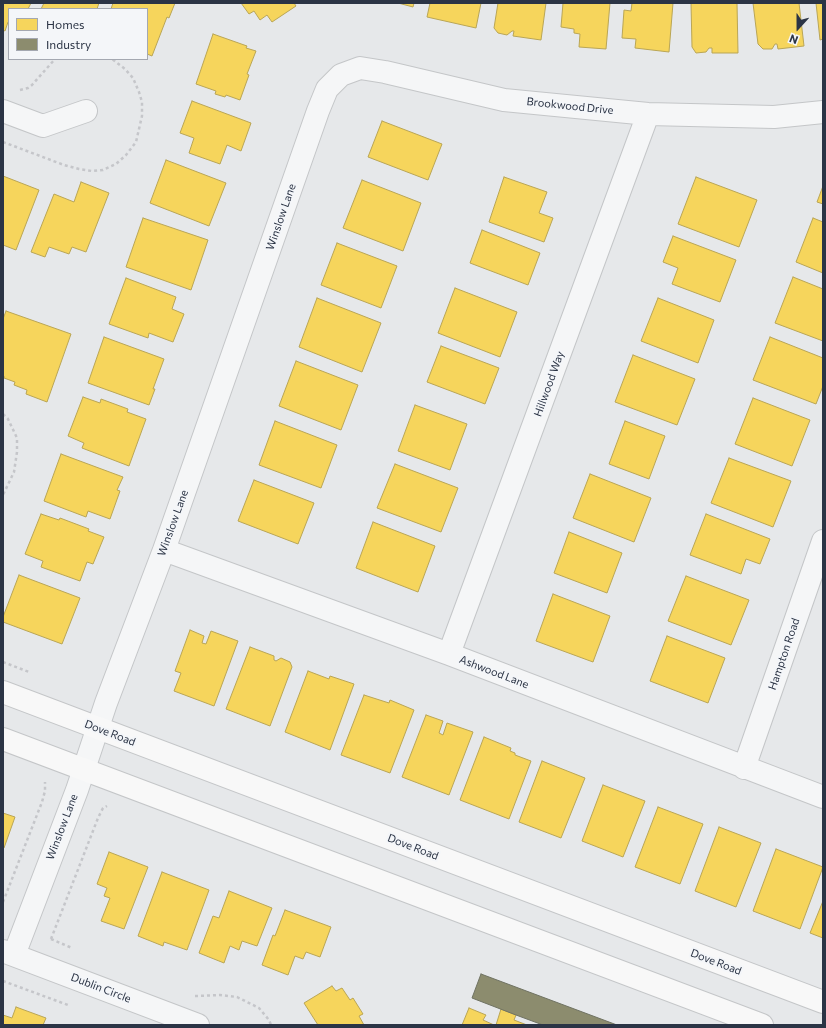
<!DOCTYPE html>
<style>
body{margin:0}
#map{position:relative;width:826px;height:1028px;overflow:hidden;background:#e6e8ea;font-family:Commissioner,sans-serif}
canvas{display:block}
.frame{position:absolute;inset:0;border:4px solid #2b3445;pointer-events:none}
.legend{position:absolute;left:8px;top:8px;width:140px;height:52px;box-sizing:border-box;background:#f4f6f9;border:1px solid #a4a8b1;margin:0;padding:5px 7px;list-style:none;font-size:12px;color:#2b3445}
.legend li{display:flex;align-items:center;gap:8px;height:20px}
.legend b{width:20px;border:1px solid #a4a8b1}
.north{position:absolute;left:778px;top:8px;width:40px;height:40px;-webkit-text-stroke:3px #f4f6f9;paint-order:stroke;rotate:201deg;font-size:11px;font-weight:700;line-height:16px;text-align:center;color:#2b3445}
.north::after{content:'';display:block;margin:auto;width:14px;height:18px;background:#2b3445;clip-path:polygon(50% 0,100% 100%,50% 72%,0 100%)}
</style>
<div id="map">
<canvas width="826" height="1028"></canvas>
<div class="frame"></div>
<ul class="legend">
<li><b style="height:11px;background:#f6d55c"></b>Homes</li>
<li><b style="height:11px;background:#8c8c6e"></b>Industry</li>
</ul>
<div class="north">N</div>
</div>
<script>
const context = document.querySelector('canvas').getContext('2d');
context.lineJoin = 'round';
function fillPath(path, color) { context.fillStyle = color; context.fill(path, 'evenodd'); }
const shape = rows => new Path2D(rows.map(r => 'M' + r).join(''));
function stroke(path, color, width, dash) { context.strokeStyle = color; context.lineWidth = width; context.lineCap = dash ? 'butt' : 'round'; context.setLineDash(dash || []); context.stroke(path); }
function write(font, color, halo, rows, align = 'center') {
  context.font = font + ' Commissioner,sans-serif'; context.lineWidth = 4; context.setLineDash([]); context.textBaseline = 'middle'; context.strokeStyle = halo; context.fillStyle = color; for (const [text, x, y, turn = 0] of rows) {
    context.save(); context.translate(x, y); context.rotate((+turn || 0) * Math.PI / 180); context.textAlign = isNaN(turn) ? turn : align; if (halo) context.strokeText(text, 0, 0); context.fillText(text, 0, 0); context.restore();
  }
}
const homes = shape([
 [3,3,31,3,28,9,9,9,9,22,8,22,5,31,3,30,3,3],
 [44,3,99,3,97,9,41,9,44,3],
 [113,3,175,3,169,18,167,17,152,56,147,54,147,9,111,9,113,3],
 [241,3,294,3,296,6,272,22,267,15,260,20,254,11,249,14,241,3],
 [398,3,414,3,413,7,398,3],
 [430,3,481,3,476,28,427,17,430,3],
 [498,3,546,3,541,40,513,36,514,31,512,31,507,35,498,33,494,28,498,3],
 [563,3,610,3,606,49,579,47,580,34,574,33,574,29,561,27,563,3],
 [632,3,673,3,669,52,635,48,636,39,622,38,624,10,631,11,632,3],
 [691,3,737,3,738,53,712,53,712,48,709,48,706,52,696,53,692,47,691,3],
 [753,3,799,3,804,46,778,49,777,44,775,44,772,49,763,49,758,44,753,3],
 [816,3,823,3,823,39,820,40,816,3],
 [213,34,247,46,246,48,256,51,247,74,249,75,240,100,226,95,225,97,215,94,216,91,196,84,213,34],
 [192,101,251,123,241,151,227,145,220,164,189,153,194,138,180,133,192,101],
 [382,121,442,144,428,180,368,157,382,121],
 [166,160,226,183,209,226,150,203,166,160],
 [3,176,39,190,16,250,3,245,3,176],
 [504,177,547,192,539,213,553,218,544,242,489,222,504,177],
 [696,177,757,200,739,247,678,224,696,177],
 [362,180,421,203,403,251,343,228,362,180],
 [81,182,109,193,86,252,72,247,69,254,49,247,45,257,31,252,54,194,74,202,81,182],
 [823,186,823,204,817,202,823,186],
 [143,218,208,240,191,290,126,267,143,218],
 [813,218,823,222,823,273,796,262,813,218],
 [482,230,540,253,528,285,470,263,482,230],
 [673,236,736,260,720,302,672,284,678,268,663,262,673,236],
 [337,243,397,266,381,308,321,285,337,243],
 [793,277,823,289,823,341,775,323,793,277],
 [126,278,176,297,172,309,184,314,173,342,149,333,148,338,109,324,126,278],
 [455,288,517,312,500,357,438,333,455,288],
 [317,298,381,323,362,372,299,347,317,298],
 [658,298,714,320,698,363,641,341,658,298],
 [6,311,71,334,47,402,26,394,27,390,14,385,15,382,4,378,4,376,3,376,3,319,6,311],
 [104,337,164,359,153,389,155,389,149,405,88,383,104,337],
 [770,337,823,358,823,386,816,404,753,380,770,337],
 [441,346,499,368,485,404,427,382,441,346],
 [633,355,695,379,677,425,615,402,633,355],
 [296,361,358,385,341,430,279,406,296,361],
 [83,397,100,403,101,399,128,409,127,412,146,419,129,466,82,448,84,443,68,436,83,397],
 [753,398,810,420,792,466,735,444,753,398],
 [415,405,467,424,450,470,398,451,415,405],
 [275,421,337,445,321,488,259,465,275,421],
 [625,421,665,436,649,479,609,464,625,421],
 [61,454,123,477,117,490,120,491,110,519,88,511,86,517,44,501,61,454],
 [729,458,791,481,773,527,711,503,729,458],
 [395,464,458,488,441,532,377,508,395,464],
 [590,474,651,498,634,542,573,518,590,474],
 [254,480,314,503,298,544,238,521,254,480],
 [41,514,59,520,60,518,89,529,88,531,104,537,93,564,87,562,80,581,41,567,43,561,25,554,41,514],
 [706,514,770,539,760,564,746,559,741,574,690,555,706,514],
 [373,522,435,546,418,592,356,568,373,522],
 [569,532,622,553,607,593,554,573,569,532],
 [19,575,80,598,62,644,3,622,3,617,19,575],
 [686,576,749,600,731,645,668,621,686,576],
 [553,594,610,616,593,662,536,641,553,594],
 [190,630,204,636,202,643,206,644,211,631,238,641,214,706,174,691,181,673,175,671,190,630],
 [667,636,725,658,708,703,650,681,667,636],
 [250,647,274,656,274,660,276,661,281,658,290,662,292,667,270,726,226,709,250,647],
 [308,671,329,679,330,676,354,684,330,750,285,732,308,671],
 [364,695,389,703,390,700,414,710,390,773,341,755,364,695],
 [426,715,443,721,439,733,443,735,447,723,473,732,449,795,402,777,426,715],
 [484,737,511,748,510,751,515,753,515,755,531,761,509,819,460,800,484,737],
 [542,761,585,778,561,838,519,822,542,761],
 [603,785,645,801,623,857,582,841,603,785],
 [658,807,703,824,680,884,635,867,658,807],
 [3,813,15,817,4,848,3,847,3,813],
 [719,827,761,843,736,907,695,891,719,827],
 [776,849,823,867,800,929,753,911,776,849],
 [109,852,148,867,124,929,101,921,110,898,104,896,107,888,97,884,109,852],
 [162,872,209,890,187,950,164,942,163,946,138,936,162,872],
 [229,891,272,908,257,946,242,941,239,950,230,946,224,963,199,953,213,916,219,918,229,891],
 [823,901,823,938,810,933,823,901],
 [285,910,331,927,320,957,306,952,303,959,295,956,288,975,262,965,273,935,275,936,285,910],
 [332,986,336,991,342,988,350,1000,353,998,363,1014,359,1016,364,1025,318,1025,304,1003,332,986],
 [16,1007,46,1018,43,1025,3,1025,3,1015,12,1018,16,1007],
 [469,1008,486,1015,483,1020,494,1025,462,1025,469,1008],
 [501,1009,516,1015,514,1020,527,1025,496,1025,501,1009]
]);
const industry = shape([
 [481,974,617,1025,543,1025,516,1015,472,998,481,974]
]);
const path = shape([
 [20,90,28,88,32,85,55,59],
 [3,142,64,165,79,169,92,171,103,170,116,164,126,155,136,142,142,116,142,102,139,92,133,78,125,69,112,59],
 [3,414,8,419,17,438,17,452,14,472,3,495],
 [3,662,29,672],
 [3,902,42,802,45,791,45,782],
 [51,939,98,818,103,808,107,806],
 [51,939,72,948],
 [3,981,68,1005],
 [195,996,220,995,237,997,259,1008,269,1020,271,1025]
]);
const street = shape([
 [3,111,43,126,86,111],
 [164,550,449,654,823,797],
 [449,654,648,114],
 [744,768,823,541],
 [3,951,198,1025],
 [14,955,77,790,106,703,164,550,318,111,327,89,341,75,360,68,385,72,504,100,648,114,774,117,823,112]
]);
const secondary = shape([
 [3,692,823,1002],
 [3,739,762,1025]
]);
const streetNames = [
 ["Brookwood Drive",570,106,6],
 ["Winslow Lane",281,217,-71],
 ["Hillwood Way",549,384,-70],
 ["Winslow Lane",173,523,-70],
 ["Hampton Road",784,654,-71],
 ["Ashwood Lane",494,672,21],
 ["Dove Road",110,733,21],
 ["Winslow Lane",62,827,-69],
 ["Dove Road",413,847,21],
 ["Dove Road",716,962,21],
 ["Dublin Circle",101,988,21]
];
fillPath(homes, '#f6d55c');
stroke(homes, '#b9a555', 1);
fillPath(industry, '#8c8c6e');
stroke(industry, '#6f7262', 1);
stroke(street, '#c4c6c8', 24);
stroke(secondary, '#c4c6c8', 24);
stroke(path, '#c5c6ca', 2.5, [3, 3]);
stroke(street, '#f5f6f7', 22);
stroke(secondary, '#f8f8f8', 22);
write('11px', '#2b3445', '#f4f6f9', streetNames);
</script>
